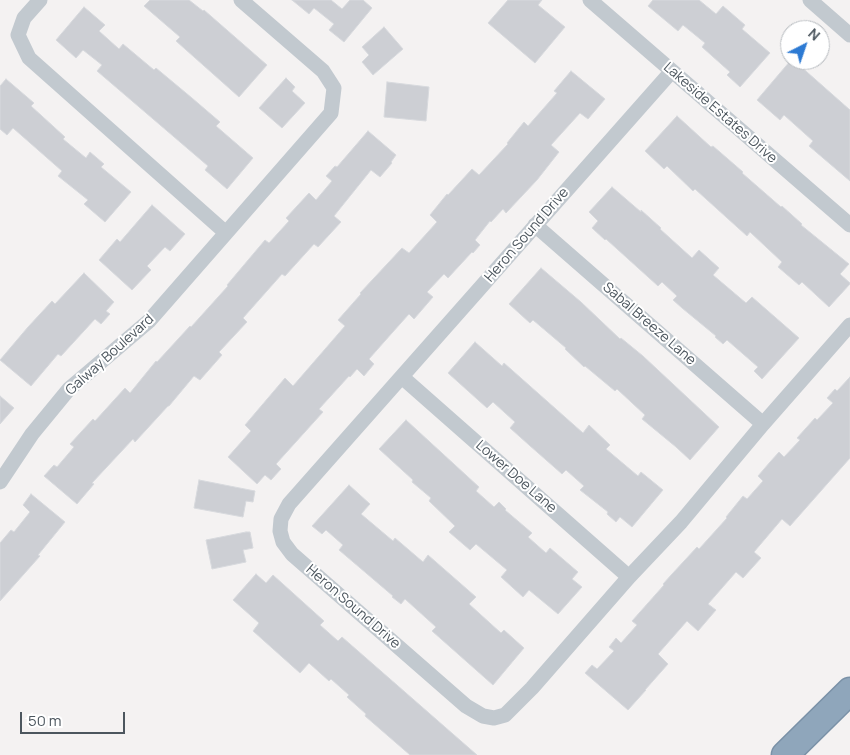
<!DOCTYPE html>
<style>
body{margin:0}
#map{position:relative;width:850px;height:755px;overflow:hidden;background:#f4f2f2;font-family:Manrope,sans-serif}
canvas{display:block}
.north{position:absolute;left:780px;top:20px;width:50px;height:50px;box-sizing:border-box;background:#fff;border:1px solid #b7bbbf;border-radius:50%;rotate:41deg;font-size:14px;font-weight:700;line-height:20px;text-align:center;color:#4c565e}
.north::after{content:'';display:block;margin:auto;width:18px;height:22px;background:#2d7ad3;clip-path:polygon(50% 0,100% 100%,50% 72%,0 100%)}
.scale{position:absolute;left:20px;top:712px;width:105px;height:22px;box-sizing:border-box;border:2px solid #4c565e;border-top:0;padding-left:6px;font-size:15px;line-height:18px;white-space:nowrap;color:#4c565e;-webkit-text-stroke:4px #fff;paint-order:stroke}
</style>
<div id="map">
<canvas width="850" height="755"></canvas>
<div class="north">N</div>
<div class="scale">50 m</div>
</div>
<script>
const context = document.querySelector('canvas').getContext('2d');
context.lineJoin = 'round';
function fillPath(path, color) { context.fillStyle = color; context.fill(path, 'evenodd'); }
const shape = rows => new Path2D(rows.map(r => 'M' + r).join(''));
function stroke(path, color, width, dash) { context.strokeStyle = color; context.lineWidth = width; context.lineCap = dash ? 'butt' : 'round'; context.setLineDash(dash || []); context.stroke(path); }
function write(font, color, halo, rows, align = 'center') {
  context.font = font + ' Manrope,sans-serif'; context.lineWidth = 4; context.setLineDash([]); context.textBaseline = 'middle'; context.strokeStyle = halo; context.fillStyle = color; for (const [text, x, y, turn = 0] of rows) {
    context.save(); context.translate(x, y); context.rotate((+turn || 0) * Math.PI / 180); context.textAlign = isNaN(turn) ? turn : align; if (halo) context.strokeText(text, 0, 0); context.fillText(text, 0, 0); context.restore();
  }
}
const building = shape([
 [150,0,189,0,203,11,204,10,267,65,239,97,176,41,180,37,144,6,150,0],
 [292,0,331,0,342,9,350,0,363,0,372,8,344,42,329,30,334,24,314,8,309,14,292,0],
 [508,0,542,0,538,5,565,27,535,63,488,23,508,0],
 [653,0,699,0,716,14,723,6,745,25,742,29,770,53,740,87,727,75,730,72,702,47,705,43,683,25,678,31,648,6,653,0],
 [84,7,105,25,99,31,119,49,123,44,154,70,156,68,192,98,220,122,216,126,253,158,227,189,205,170,208,166,97,71,102,65,83,50,76,58,56,40,84,7],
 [384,27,403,49,373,75,362,62,369,55,362,47,384,27],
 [791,60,793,60,807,72,850,110,850,181,809,146,813,141,784,115,780,120,757,100,791,60],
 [571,71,605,99,588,119,580,113,551,145,559,152,537,180,506,213,503,209,491,222,490,221,475,240,480,245,473,253,472,252,448,278,444,274,427,292,433,297,414,319,409,314,392,333,369,359,374,364,364,376,357,369,350,377,349,376,319,409,323,412,276,464,281,469,271,480,265,475,257,484,228,457,251,431,245,425,285,378,293,386,345,326,338,320,361,294,360,293,402,248,409,253,437,222,430,215,447,194,448,195,472,169,479,175,508,144,507,143,524,122,528,126,557,93,554,91,571,71],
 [286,78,295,87,292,91,305,103,282,128,259,108,286,78],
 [6,79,34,103,31,106,65,137,63,139,86,158,90,152,104,164,101,167,131,192,105,222,84,204,88,200,58,176,62,171,13,128,7,135,0,129,0,86,6,79],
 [387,82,429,87,426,121,384,117,387,82],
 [677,116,711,147,713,146,743,172,742,173,781,207,782,206,802,224,801,225,849,264,840,274,850,283,850,284,829,307,802,282,799,285,778,267,782,262,750,232,747,236,695,189,693,191,667,166,664,169,645,151,677,116],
 [368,131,396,155,391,162,392,163,380,177,371,170,334,216,341,222,318,247,314,244,285,276,282,274,243,318,247,322,219,352,222,355,200,380,194,376,169,406,168,406,135,442,133,439,92,483,94,484,77,504,44,476,54,465,57,467,74,447,70,444,93,419,95,421,125,388,130,393,156,361,157,362,190,326,191,327,228,286,227,285,265,240,269,243,289,221,286,218,309,193,316,200,332,181,326,176,335,166,337,167,368,131],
 [612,187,641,212,641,210,661,228,660,229,692,258,699,250,719,268,713,275,746,303,752,297,799,338,762,379,754,371,758,367,727,340,723,344,715,337,716,336,682,308,673,300,677,296,662,282,658,286,606,239,605,240,592,228,598,221,589,212,612,187],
 [152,205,185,234,170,251,165,247,147,266,151,270,132,290,99,260,117,239,120,242,152,205],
 [541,268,581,302,620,339,621,338,643,356,719,427,690,460,676,447,642,419,645,415,617,389,615,391,585,366,584,367,565,349,566,348,533,320,530,323,509,304,541,268],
 [84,273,114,302,106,311,110,314,101,324,95,319,61,356,58,354,31,386,0,360,28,327,52,301,55,304,84,273],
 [475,342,502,366,504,363,583,433,589,425,610,445,606,449,638,476,641,472,663,490,632,527,620,517,616,522,607,514,608,512,580,490,584,486,566,470,562,474,529,445,510,428,515,422,493,402,487,408,448,373,475,342],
 [850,377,850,458,790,526,782,519,754,552,761,558,743,578,736,572,708,604,716,610,698,631,687,621,658,654,668,664,645,690,646,690,628,710,585,673,592,665,597,669,614,651,609,647,616,638,621,643,637,625,632,621,664,585,663,584,672,574,697,547,699,549,727,518,726,517,743,496,747,499,763,481,758,476,770,462,779,452,784,457,800,440,797,438,815,418,817,420,833,403,827,398,835,389,837,391,850,377],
 [0,396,14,408,0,424,0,396],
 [406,420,479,487,476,491,494,507,499,502,506,509,505,510,532,533,528,537,546,553,550,548,578,572,572,579,582,587,558,614,529,590,523,597,501,577,507,570,476,544,470,550,449,532,455,526,429,501,431,498,412,482,413,480,379,449,406,420],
 [199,480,255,491,253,502,246,501,243,517,194,508,199,480],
 [349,485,370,504,361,514,393,541,395,538,423,562,428,555,476,597,469,604,501,633,504,630,524,648,493,685,432,631,436,627,405,599,401,604,392,597,393,596,339,550,343,545,326,530,322,534,312,526,349,485],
 [31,494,65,522,38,555,40,556,0,601,0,543,11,530,14,532,30,512,23,505,31,494],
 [246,532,250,532,253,548,243,550,246,562,212,569,206,540,246,532],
 [256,574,266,583,273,575,324,621,320,625,338,641,342,637,477,755,410,755,365,716,366,714,347,697,349,695,331,679,329,681,309,663,300,673,253,631,259,623,233,600,256,574]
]);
const street = shape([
 [40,0,24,18,18,35,29,58,226,233],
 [590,0,850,225],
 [810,0,850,35],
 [672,71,289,504,281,519,280,531,283,542,292,554,466,706,483,716,494,718,505,715,532,688,629,577,681,522,763,424,850,325],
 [535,225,763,424],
 [402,377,629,577],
 [0,482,32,434,69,389,149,321,331,113,334,88,323,71,241,0]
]);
const highway = shape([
 [785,755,850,691]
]);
const streetNames = [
 ["Lakeside Estates Drive",720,113,41],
 ["Heron Sound Drive",527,235,-49],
 ["Sabal Breeze Lane",649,324,41],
 ["Galway Boulevard",110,355,-42],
 ["Lower Doe Lane",516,477,41],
 ["Heron Sound Drive",353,607,41]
];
fillPath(building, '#cdcfd4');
stroke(building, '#d7d9dd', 1);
stroke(highway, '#7a91a7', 29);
stroke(street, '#c2c9cf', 15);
stroke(highway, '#8fa6bb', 26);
write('14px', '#4c565e', '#fff', streetNames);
</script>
